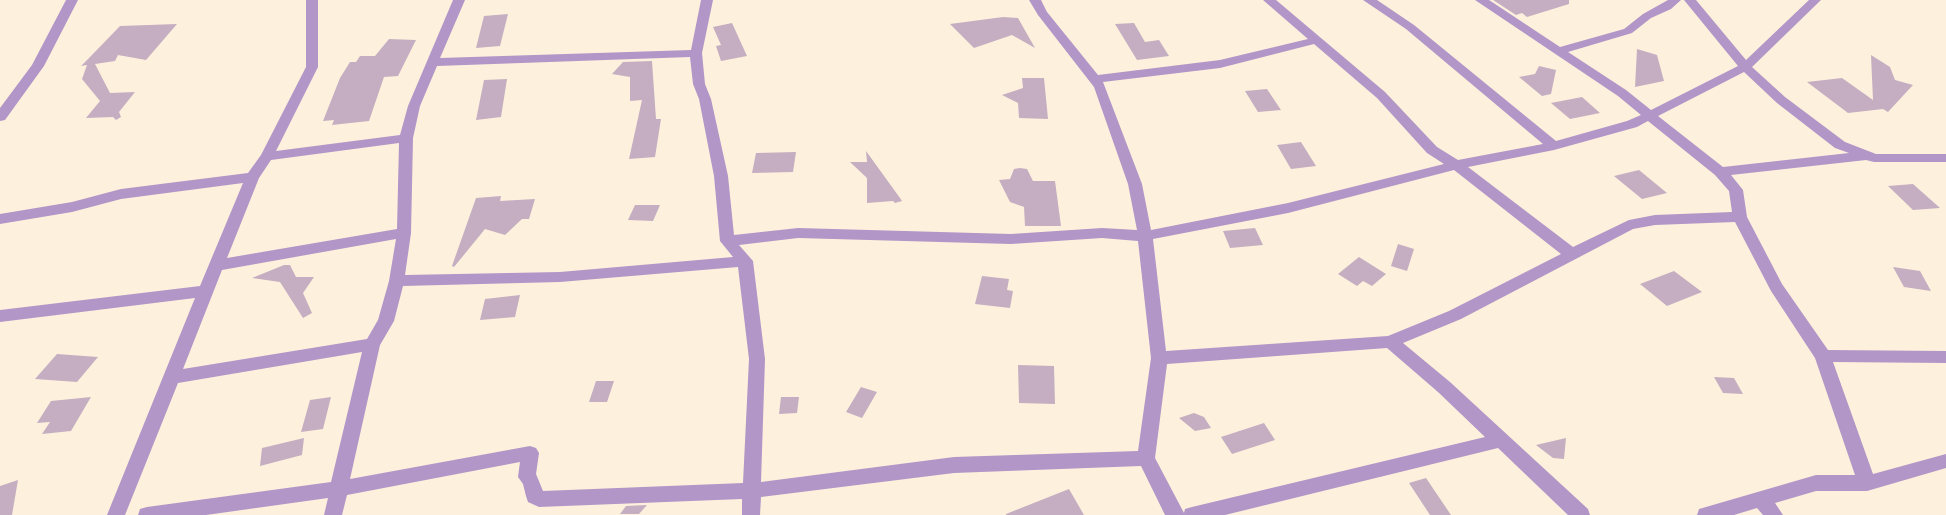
<!DOCTYPE html>
<style>
body{margin:0}
canvas{display:block;background:#fdf0dc}
</style>
<canvas width="1946" height="515"></canvas>
<script>
const context = document.querySelector('canvas').getContext('2d');
context.lineJoin = 'round';
function fillPath(path, color) { context.fillStyle = color; context.fill(path, 'evenodd'); }
const shape = rows => new Path2D(rows.map(r => 'M' + r).join(''));
const building = shape([
 [1493,0,1569,0,1569,4,1527,17,1522,13,1516,15],
 [508,14,500,46,476,48,484,16],
 [1003,17,1018,18,1035,48,1012,35,974,48,950,24],
 [732,23,747,56,721,61,716,46,721,45,713,27],
 [1134,23,1145,42,1159,40,1169,56,1137,60,1115,24],
 [177,24,146,60,118,55,115,61,95,64,110,93,135,92,119,112,121,117,116,120,113,117,86,118,100,101,82,79,87,65,81,66,91,56,120,26],
 [389,39,416,40,398,76,384,77,369,121,332,125,334,120,323,121,340,78,350,62,356,62,360,56,375,56],
 [1637,49,1657,55,1664,81,1635,87],
 [1871,55,1890,67,1895,80,1913,85,1888,112,1883,109,1848,113,1807,82,1842,78,1873,100],
 [652,61,656,119,661,119,655,157,629,159,642,100,630,101,630,77,612,74,623,62],
 [1539,66,1556,70,1551,94,1542,96,1519,77,1535,74],
 [1022,78,1044,78,1048,119,1019,118,1018,103,1002,95,1023,88],
 [507,79,501,117,476,120,484,80],
 [1267,89,1281,110,1258,112,1245,91],
 [1582,97,1600,113,1570,119,1551,103],
 [1301,142,1316,166,1291,169,1277,145],
 [866,151,900,198,902,201,895,203,893,201,867,203,867,178,850,162,867,162],
 [796,152,793,172,752,173,756,153],
 [1020,168,1027,169,1033,181,1055,181,1061,226,1025,226,1024,207,1010,202,999,180,1010,179,1014,169],
 [1639,170,1667,193,1642,199,1614,176],
 [1913,184,1940,208,1913,210,1888,186],
 [501,196,500,201,535,199,529,219,522,219,505,235,485,229,454,267,452,266,476,198],
 [635,205,660,205,653,221,628,220],
 [1255,228,1263,245,1230,248,1223,231],
 [1398,244,1414,249,1407,271,1391,266],
 [1359,257,1386,274,1372,286,1363,281,1357,286,1338,274],
 [284,265,290,265,296,277,314,277,303,293,312,313,303,318,280,282,252,278],
 [1893,267,1920,271,1931,291,1904,287],
 [1674,271,1702,292,1667,306,1640,284],
 [982,276,1009,279,1007,290,1013,291,1010,308,975,304],
 [520,295,515,317,480,320,485,299],
 [57,354,98,357,77,382,35,379],
 [1018,365,1054,366,1055,404,1019,403],
 [1714,377,1734,378,1743,394,1723,393],
 [596,381,614,381,607,402,589,402],
 [861,387,877,392,862,418,846,412],
 [91,397,71,431,42,434,50,422,37,423,51,401],
 [331,397,323,429,301,432,310,400],
 [781,397,799,397,797,413,779,414],
 [1194,413,1204,417,1211,428,1195,431,1179,418],
 [1264,423,1275,440,1232,454,1221,437],
 [304,438,302,455,260,466,262,448],
 [1566,438,1564,459,1553,458,1536,445],
 [1426,478,1451,515,1430,515,1409,483],
 [18,480,12,515,0,515,0,486],
 [1069,489,1084,515,1006,515,1006,514],
 [647,505,639,514,620,514,626,506]
]);
const minor = shape([
 [66,0,78,0,44,66,5,120,0,121,0,108,32,65,66,0],
 [306,0,318,0,318,67,276,151,400,135,408,106,453,0,465,0,440,58,691,50,701,0,713,0,702,53,705,84,711,99,728,176,734,235,798,228,1011,234,1102,228,1137,230,1128,184,1094,87,1038,15,1029,0,1041,0,1047,12,1098,75,1220,60,1308,39,1263,0,1276,0,1385,92,1437,147,1458,160,1543,144,1406,29,1363,0,1377,0,1414,25,1556,141,1627,121,1641,115,1618,96,1475,0,1489,0,1560,47,1624,29,1643,14,1668,0,1681,0,1671,9,1651,18,1632,33,1568,52,1626,90,1651,110,1738,66,1684,0,1696,0,1746,60,1809,0,1821,0,1752,67,1785,97,1845,142,1876,154,1946,154,1946,162,1874,162,1866,160,1731,175,1743,190,1747,217,1782,284,1828,350,1946,351,1946,363,1833,362,1873,474,1946,454,1946,468,1867,491,1816,491,1775,503,1783,515,1763,515,1757,508,1734,515,1697,515,1699,509,1706,507,1816,475,1855,475,1815,358,1771,291,1735,222,1655,225,1633,229,1461,319,1403,343,1450,382,1588,509,1590,515,1568,515,1498,448,1225,515,1165,515,1141,466,954,473,761,497,760,515,742,515,742,499,539,507,528,502,526,496,523,484,518,477,520,462,347,495,342,515,324,515,328,498,206,515,138,515,140,509,147,507,331,482,362,352,178,383,125,515,107,515,195,298,0,322,0,310,200,286,243,183,121,199,72,212,0,224,0,214,72,202,121,189,248,173,261,155,306,67,306,0],
 [1314,44,1377,98,1427,153,1444,164,1288,203,1151,230,1142,184,1103,82,1220,68,1314,44],
 [690,57,693,84,699,99,714,176,720,241,733,257,560,272,405,275,411,233,413,138,420,106,437,66,690,57],
 [1744,72,1777,103,1835,148,1849,153,1723,167,1658,116,1744,72],
 [1648,121,1715,175,1729,191,1732,212,1655,215,1629,220,1573,247,1468,167,1554,150,1637,127,1648,121],
 [399,143,397,229,227,258,259,178,271,160,399,143],
 [1454,170,1561,254,1449,311,1388,336,1166,351,1153,239,1288,213,1454,170],
 [798,238,1011,244,1102,238,1138,241,1151,358,1138,451,954,457,761,482,765,359,753,261,739,245,798,238],
 [396,239,389,281,378,320,367,339,183,369,222,270,396,239],
 [738,267,749,359,743,483,543,491,536,474,539,453,536,448,530,446,350,479,380,345,394,321,403,286,560,282,738,267],
 [1387,348,1438,392,1485,437,1192,507,1185,509,1184,513,1155,458,1167,364,1387,348]
]);
fillPath(building, '#c5aec2');
fillPath(minor, '#b296c8');
</script>
